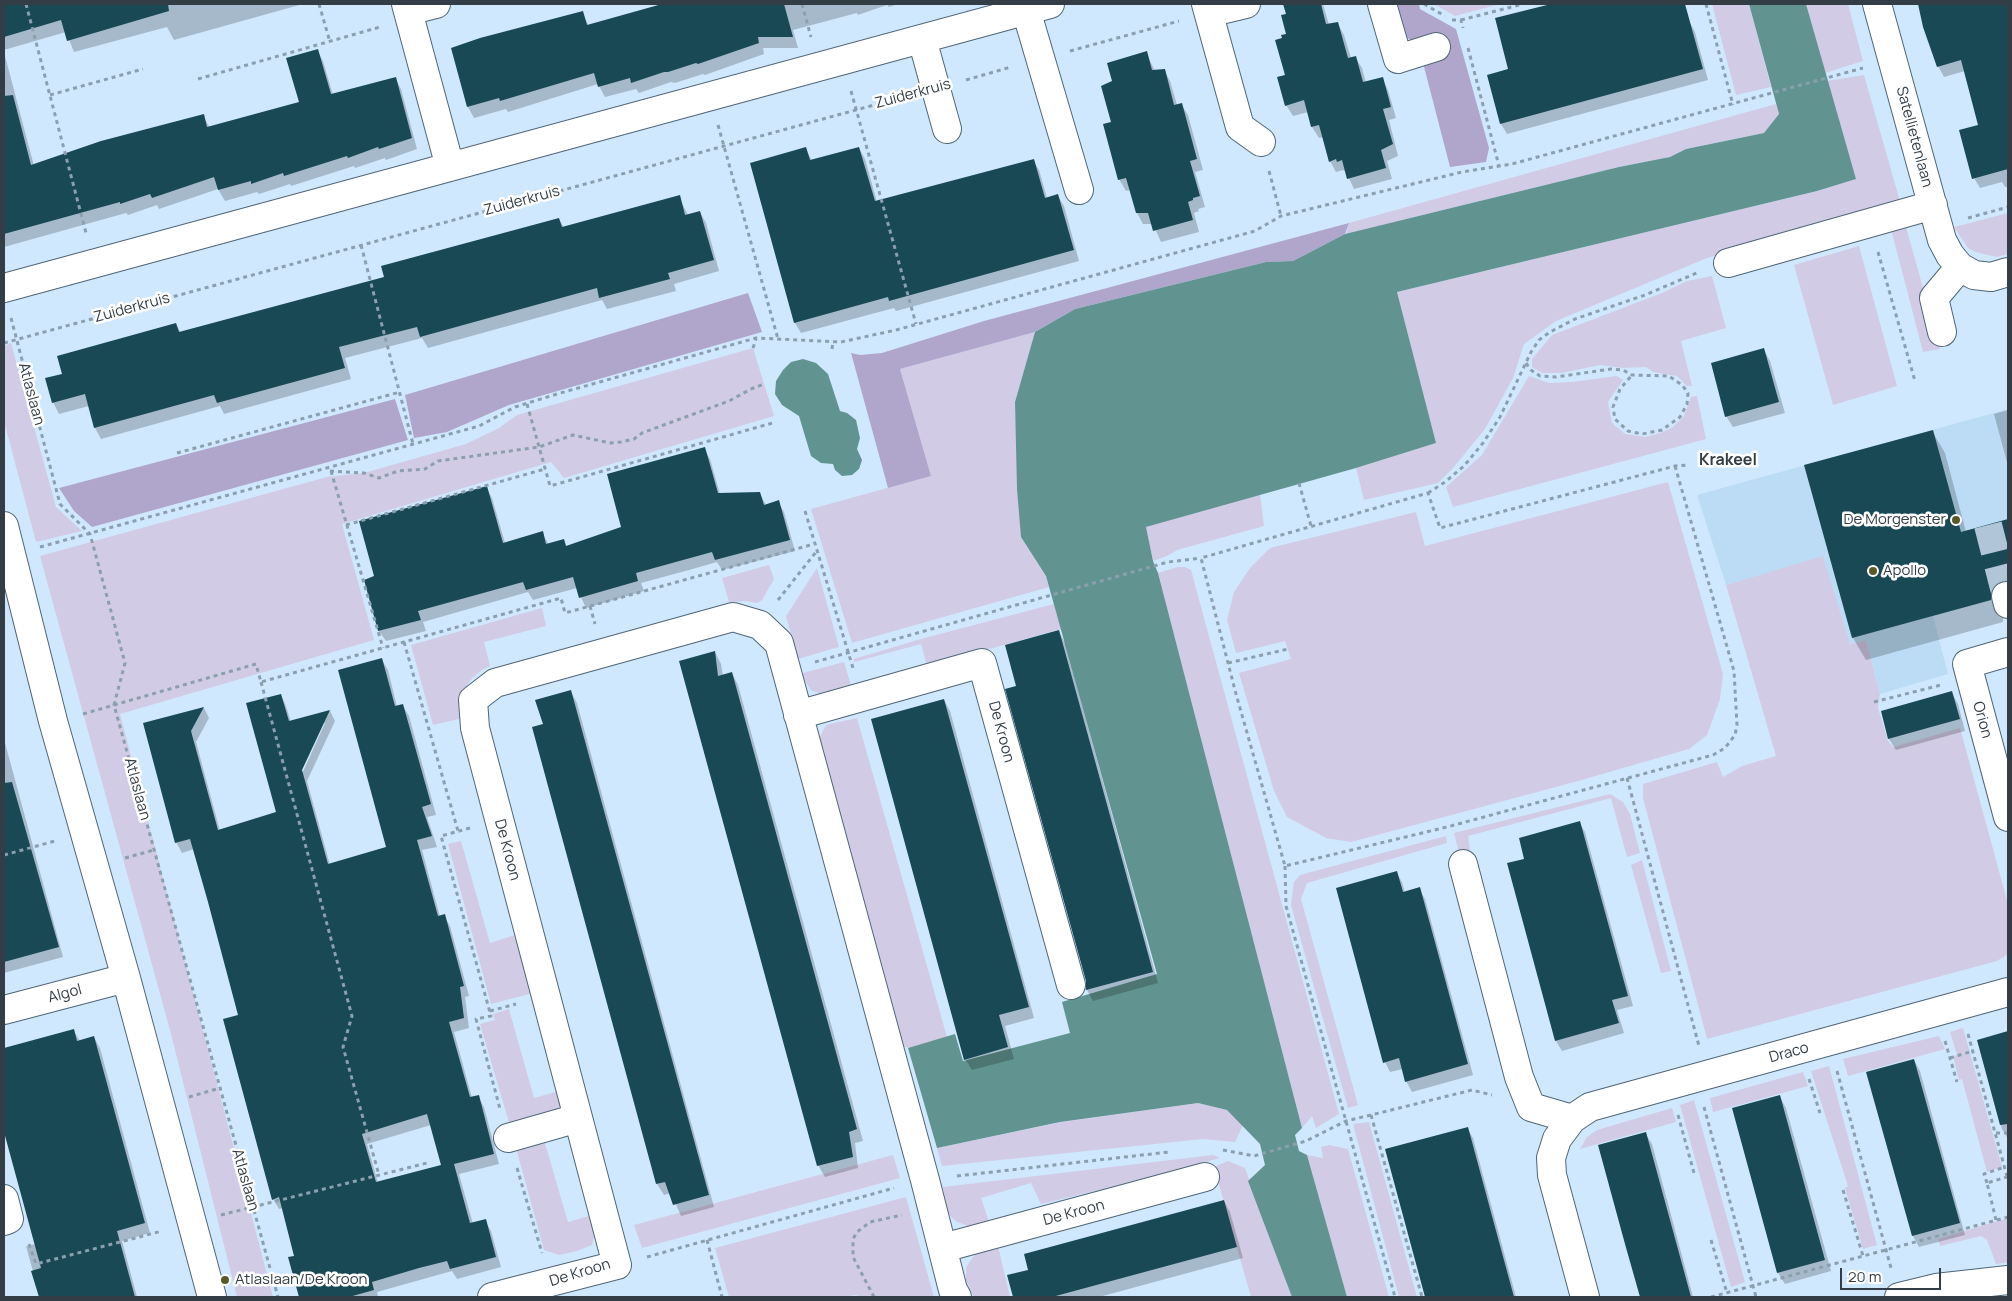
<!DOCTYPE html>
<style>
body{margin:0}
#map{position:relative;width:2012px;height:1301px;overflow:hidden;background:#cfe8fd;font-family:Manrope,sans-serif}
canvas{display:block}
.frame{position:absolute;inset:0;border:5px solid #333d45;pointer-events:none}
.scale{position:absolute;left:1840px;top:1268px;width:101px;height:22px;box-sizing:border-box;border:2px solid #333d45;border-top:0;padding-left:6px;font-size:15px;line-height:18px;white-space:nowrap;color:#333d45;-webkit-text-stroke:4px #fff;paint-order:stroke}
</style>
<div id="map">
<canvas width="2012" height="1301"></canvas>
<div class="frame"></div>
<div class="scale">20 m</div>
</div>
<script>
const context = document.querySelector('canvas').getContext('2d');
context.lineJoin = 'round';
function fillPath(path, color) { context.fillStyle = color; context.fill(path, 'evenodd'); }
const shape = rows => new Path2D(rows.map(r => 'M' + r).join(''));
function stroke(path, color, width, dash) { context.strokeStyle = color; context.lineWidth = width; context.lineCap = dash ? 'butt' : 'round'; context.setLineDash(dash || []); context.stroke(path); }
function write(font, color, halo, rows, align = 'center') {
  context.font = font + ' Manrope,sans-serif'; context.lineWidth = 5; context.setLineDash([]); context.textBaseline = 'middle'; context.strokeStyle = halo; context.fillStyle = color; for (const [text, x, y, turn = 0] of rows) {
    context.save(); context.translate(x, y); context.rotate((+turn || 0) * Math.PI / 180); context.textAlign = isNaN(turn) ? turn : align; if (halo) context.strokeText(text, 0, 0); context.fillText(text, 0, 0); context.restore();
  }
}
const built = shape([
 [2008,409,2008,596,1933,616,1948,674,1880,694,1866,640,1850,644,1823,557,1726,585,1697,495]
]);
const green = shape([
 [1434,4,1500,4,1455,16],
 [1712,4,1749,4,1771,87,1736,95],
 [1806,4,1848,4,1863,61,1825,73],
 [1864,75,1901,205,1707,258,1556,321,1524,344,1513,378,1485,429,1453,468,1438,483,1364,500,1356,468,1436,443,1397,292,1817,191,1856,179,1827,81],
 [1776,104,1779,115,1764,133,1686,149,1671,157,1619,167,1346,234,1349,223],
 [2008,213,2008,254,1997,257,1975,252,1968,248,1954,227],
 [1906,227,1940,349,1923,352,1891,229],
 [1859,246,1897,386,1833,405,1794,265],
 [1712,276,1726,328,1681,341,1692,386,1687,386,1677,376,1653,372,1646,367,1623,368,1600,365,1562,373,1542,373,1532,367,1532,359,1552,335,1662,293,1687,281],
 [1035,332,1015,402,1021,537,1046,576,1049,587,852,643,811,509,931,476,900,369],
 [11,343,56,507,82,531,36,542,4,421,4,346],
 [753,348,774,416,564,478,551,462,342,524,374,640,120,714,273,1297,237,1297,171,1034,40,556,327,477,364,473,466,444,499,428,517,415],
 [1529,376,1549,383,1572,382,1617,376,1623,380,1608,402,1612,423,1625,434,1645,437,1661,433,1673,427,1684,416,1691,397,1697,396,1706,439,1453,507,1446,487,1482,455],
 [1668,482,1723,674,1720,699,1707,735,1689,749,1578,781,1351,842,1326,838,1287,817,1274,791,1239,673,1291,659,1285,641,1236,653,1227,620,1234,592,1250,568,1270,548,1416,512,1425,546],
 [1260,494,1264,526,1177,550,1167,556,1153,561,1146,527],
 [1823,556,1850,644,1866,640,1880,694,1878,708,1888,741,1893,747,1960,728,2008,904,2008,954,1997,961,1707,1039,1643,798,1643,784,1717,762,1723,777,1742,766,1776,756,1726,585],
 [769,565,774,579,762,600,757,603,747,601,729,602,722,578],
 [1178,567,1185,567,1191,570,1339,1114,1316,1128,1312,1116,1302,1128,1158,573],
 [817,568,839,647,798,659,786,616],
 [1054,604,1061,629,932,665,928,669,921,644,854,662,854,659,921,639],
 [542,608,546,626,484,642,490,666,482,670,473,677,464,690,459,700,459,719,433,725,411,645],
 [844,662,852,689,824,695,811,690,802,677,803,673],
 [857,718,947,1037,908,1048,903,1046,818,741,826,725],
 [1610,794,1623,802,1630,814,1640,853,1627,857,1611,798,1468,836,1470,850,1459,853,1454,833],
 [1446,836,1447,843,1307,883,1301,899,1358,1105,1348,1108,1291,905,1294,882,1300,875],
 [461,841,490,943,518,934,533,993,491,1004,448,844],
 [1642,860,1671,971,1661,973,1631,865],
 [509,1009,534,1098,559,1091,565,1114,511,1129,480,1024,495,1020,493,1014],
 [1963,1028,2002,1167,1987,1172,1962,1079,1959,1080,1953,1056,1957,1055,1950,1032],
 [1939,1036,1945,1049,1848,1076,1843,1059],
 [1829,1066,1877,1245,1863,1249,1845,1188,1848,1186,1811,1071],
 [1803,1072,1808,1086,1713,1112,1710,1098],
 [1694,1100,1745,1282,1731,1287,1680,1105],
 [1198,1103,1227,1110,1243,1125,1235,1142,1203,1139,942,1166,937,1148,1062,1122],
 [1672,1108,1676,1122,1580,1149,1587,1137,1597,1130],
 [1369,1122,1417,1297,1399,1297,1353,1124],
 [544,1140,568,1222,592,1215,595,1232,592,1245,577,1251,559,1255,544,1250,516,1148],
 [1329,1145,1348,1149,1389,1297,1347,1297,1307,1155,1323,1158,1321,1147],
 [893,1155,900,1178,642,1248,634,1225],
 [1213,1155,1220,1158,1145,1179,1041,1204,1031,1183,981,1198,989,1222,969,1226,957,1222,947,1213,943,1187],
 [1228,1161,1245,1168,1292,1297,1251,1297,1214,1167],
 [906,1197,934,1297,861,1297,856,1295,841,1297,729,1297,715,1248],
 [2008,1218,2008,1262,1996,1264,1987,1240,1981,1236,1940,1246,1938,1239],
 [998,1246,1010,1297,974,1297,966,1280,966,1267,977,1252]
]);
const forest = shape([
 [1392,4,1419,4,1420,9,1456,29,1489,148,1486,162,1450,167,1422,59,1415,43,1400,33],
 [1349,223,1345,234,1293,261,1266,262,1075,309,1035,332,900,369,931,476,888,488,851,353,860,355,882,353,984,321],
 [748,293,762,332,509,405,447,432,414,438,405,395],
 [395,399,408,440,92,527,74,511,59,488]
]);
const water = shape([
 [1749,4,1806,4,1856,179,1817,191,1397,292,1436,443,1356,468,1146,527,1153,561,1158,573,1302,1128,1295,1135,1299,1151,1307,1155,1347,1297,1292,1297,1248,1181,1265,1165,1260,1144,1227,1110,1198,1103,1060,1122,937,1148,908,1048,955,1034,963,1061,1070,1033,1062,1002,1157,974,1046,576,1021,537,1017,489,1015,402,1035,332,1075,309,1266,262,1293,261,1345,234,1619,167,1670,157,1686,149,1764,133,1779,114],
 [803,359,816,363,828,374,840,411,847,413,856,420,860,438,857,449,862,460,859,469,852,475,842,476,835,470,833,464,821,463,811,456,799,416,782,405,775,394,776,381,783,370,791,362]
]);
const shadow = shape([
 [4,4,303,4,174,40,167,27,74,52,66,32,4,50],
 [669,4,898,4,889,7,887,5,858,15,857,13,793,30,798,48,763,48,764,54,705,75,703,74,675,83,671,82,639,93,636,89,605,97,598,84,508,112,506,109,474,118,468,107,453,48,582,12,589,26],
 [1286,4,1323,4,1329,25,1338,24,1344,35,1351,58,1355,57,1362,68,1366,83,1382,78,1388,90,1396,118,1389,120,1398,156,1387,161,1392,179,1354,189,1346,172,1343,170,1336,172,1330,161,1324,137,1319,138,1312,127,1308,112,1293,116,1286,105,1283,39,1288,35],
 [1554,4,1664,4,1670,26,1689,21,1695,32,1708,80,1507,134,1501,124,1488,76,1509,70,1497,19],
 [1919,4,2008,4,2008,187,2005,187,2002,182,1980,188,1974,178,1980,126,1965,71,1944,77,1938,66,1925,26],
 [317,50,323,61,333,95,395,78,401,89,417,149,386,160,385,158,355,168,354,166,291,186,290,184,259,194,257,192,225,201,218,189,159,209,157,205,128,215,126,213,4,247,4,52,34,166,203,116,210,128,300,103],
 [1146,53,1155,71,1164,70,1170,81,1177,105,1181,104,1188,115,1203,170,1195,172,1205,207,1198,209,1199,211,1194,213,1199,232,1161,242,1153,224,1143,224,1137,213,1130,190,1126,191,1119,179,1113,123,1114,82],
 [859,148,865,159,877,202,1033,160,1039,170,1047,198,1058,196,1064,206,1079,261,896,311,894,308,801,333,795,323,751,164,806,149,812,161],
 [679,197,688,215,700,212,706,223,719,271,674,284,676,291,607,309,602,300,428,348,422,338,345,358,351,379,224,414,220,406,101,439,95,428,89,406,59,414,53,402,63,375,176,324,181,333,386,278,559,219,564,228],
 [1764,350,1770,361,1785,413,1733,427,1726,416],
 [2008,410,2008,466,1994,414],
 [1932,431,1945,453,1966,532,2008,521,2008,607,2003,614,2003,622,1866,660,1853,638,1806,466],
 [704,449,710,459,720,494,760,494,766,505,778,502,784,512,795,551,722,570,717,562,689,570,641,583,644,591,586,608,577,588,533,600,528,592,423,622,426,631,386,641,379,631,366,581,375,577,486,487,492,498,505,543,542,533,549,545,563,541,567,547,622,528],
 [1059,632,1065,643,1158,983,1093,1001,1087,990,1087,981,1018,687],
 [715,652,721,664,723,676,732,673,738,685,863,1141,855,1143,858,1168,825,1177,818,1165,681,662],
 [382,660,388,670,397,707,403,706,409,716,436,815,427,817,437,847,422,850,440,917,444,916,450,926,469,996,465,997,469,1028,454,1032,472,1098,478,1097,484,1107,499,1164,459,1174,473,1224,485,1221,491,1231,501,1267,457,1279,452,1271,377,1292,378,1297,300,1297,290,1258,295,1257,283,1208,279,1209,273,1199,240,1015,194,849,182,853,176,842,144,724,204,708,209,718,196,742,220,831,278,813,281,695,286,706,291,722,330,711,335,721,307,781,330,865,387,848],
 [323,723,325,723,301,776,298,775],
 [431,1125,443,1166,378,1183,367,1144],
 [571,692,577,703,714,1207,681,1216,671,1193,664,1195,657,1184,533,728,545,724],
 [1952,693,1958,704,1965,731,1896,750,1889,739,1882,712],
 [944,700,950,711,1034,1018,1005,1026,1014,1059,972,1070,965,1059],
 [4,739,63,957,4,973],
 [1579,822,1585,832,1633,1006,1617,1010,1624,1033,1562,1051,1556,1041,1509,864,1526,860],
 [1396,872,1402,882,1405,893,1419,889,1425,899,1473,1075,1412,1092,1406,1081,1403,1069,1390,1072,1385,1062],
 [74,1031,80,1041,94,1037,100,1048,150,1233,122,1241,137,1297,40,1297,26,1246,36,1244,4,1128,4,1049],
 [2008,1033,2008,1139,2002,1129,1978,1041],
 [1914,1060,1920,1071,1965,1235,1919,1247,1913,1236,1868,1073],
 [1780,1097,1786,1108,1831,1271,1785,1284,1778,1273],
 [1467,1128,1473,1138,1516,1297,1427,1297,1387,1150],
 [1645,1133,1652,1144,1693,1297,1641,1297,1600,1146],
 [1224,1201,1230,1212,1243,1258,1099,1297,1014,1297,1008,1276,1030,1271]
]);
const building = shape([
 [4,4,168,4,169,11,67,41,61,20,4,37],
 [662,4,784,4,793,37,758,37,759,43,698,64,696,63,668,72,664,72,631,83,630,78,598,87,594,73,500,101,499,98,467,107,451,48,480,38,583,11,587,25],
 [1283,4,1321,4,1326,24,1338,22,1348,58,1356,56,1363,82,1383,77,1391,107,1383,109,1393,144,1381,150,1386,168,1347,179,1342,160,1337,162,1336,159,1329,162,1319,125,1311,127,1304,100,1285,106,1277,77,1285,75,1275,40,1282,38,1281,35,1286,34,1281,15,1286,14],
 [1551,4,1685,4,1703,69,1500,124,1487,75,1508,69,1495,18],
 [1918,4,2008,4,2008,169,1972,179,1959,130,1978,125,1961,60,1937,67,1923,27],
 [318,49,331,94,396,77,412,138,379,149,378,147,348,158,347,156,284,176,283,173,251,184,251,181,218,190,214,177,152,198,150,194,120,204,120,202,4,234,4,96,13,95,31,165,101,141,204,114,207,127,299,102,286,58],
 [1147,51,1152,70,1165,69,1174,105,1182,103,1197,159,1190,161,1200,196,1193,198,1193,200,1188,202,1193,220,1153,231,1148,213,1136,213,1126,178,1118,180,1103,124,1111,122,1101,86,1112,81,1107,63],
 [806,147,810,160,859,147,875,201,1034,159,1045,198,1058,194,1074,250,889,301,888,297,794,323,750,163],
 [680,195,685,215,700,211,714,260,668,273,670,279,599,298,597,288,420,337,417,327,339,347,345,368,217,403,214,395,94,428,85,394,52,403,45,378,62,374,57,356,176,323,179,332,384,277,381,266,559,218,562,227],
 [1764,348,1779,402,1725,417,1711,363],
 [1933,430,1961,532,2008,519,2008,581,2002,581,1995,585,1991,592,1991,600,1852,638,1804,465],
 [705,447,718,493,760,492,764,505,779,500,790,540,715,560,712,552,683,560,636,573,638,581,579,598,573,577,526,590,523,582,418,611,421,620,378,631,364,580,374,576,359,521,487,486,503,543,543,531,546,544,564,539,566,546,621,527,607,474],
 [1059,630,1153,972,1086,990,1086,981,1005,689,1016,686,1005,645],
 [715,651,718,676,732,672,857,1129,849,1132,853,1157,817,1166,679,661],
 [382,658,395,706,403,704,431,804,422,807,432,836,417,840,438,916,445,914,464,986,460,987,464,1018,449,1022,470,1097,479,1095,494,1154,454,1164,470,1223,486,1219,496,1257,450,1269,447,1261,419,1268,372,1282,374,1290,349,1297,299,1297,288,1257,294,1256,279,1197,272,1200,223,1019,238,1015,208,902,190,839,175,843,143,723,204,707,191,731,218,830,276,812,246,703,281,694,289,721,330,710,302,770,328,864,386,847,338,670],
 [427,1114,441,1165,376,1182,362,1134],
 [571,690,709,1195,673,1205,665,1182,656,1184,532,727,543,724,535,700],
 [1952,691,1960,719,1888,739,1881,711],
 [944,699,1029,1007,999,1015,1008,1047,964,1060,871,719],
 [12,782,59,947,4,962,4,783],
 [1580,821,1628,996,1612,1000,1619,1023,1555,1041,1507,863,1524,859,1519,838],
 [1397,871,1403,892,1420,887,1468,1064,1405,1082,1399,1058,1383,1063,1336,888],
 [74,1029,77,1041,94,1036,145,1223,117,1231,135,1297,39,1297,31,1271,41,1268,4,1132,4,1048],
 [2008,1031,2008,1124,2000,1125,1977,1040],
 [1914,1059,1960,1223,1912,1236,1866,1072],
 [1780,1095,1825,1260,1777,1273,1732,1108],
 [1468,1127,1492,1216,1514,1297,1425,1297,1385,1149],
 [1646,1132,1691,1297,1640,1297,1625,1244,1598,1145],
 [1224,1200,1237,1247,1052,1297,1013,1297,1007,1275,1028,1270,1024,1254]
]);
const minorTunnel = shape([
 [1988,525,2006,596]
]);
const path = shape([
 [26,4,86,233],
 [319,4,330,42],
 [802,4,811,37],
 [1424,4,1445,16],
 [1706,4,1733,105],
 [1452,20,1461,20,1463,28],
 [1461,20,1523,4],
 [1468,48,1499,166],
 [1070,51,1179,21],
 [198,79,380,27],
 [966,80,1011,67],
 [851,91,916,324],
 [50,95,143,69],
 [718,125,778,339],
 [1269,171,1281,216],
 [1968,218,2008,207],
 [361,245,413,444],
 [1878,252,1915,381],
 [11,318,60,504,90,534,125,663,114,705,278,1297],
 [4,343,907,96],
 [753,348,756,339],
 [832,349,833,341],
 [1526,363,1531,370,1540,376,1556,377,1611,369,1623,370,1632,375,1669,376,1682,385,1688,393,1687,404,1680,417,1662,430,1642,434,1628,431,1615,419,1613,407,1620,389,1632,375],
 [527,404,550,486,776,422],
 [177,453,400,392],
 [1675,466,1734,671,1737,725,1735,735,1725,748,1713,755,1447,827,1285,866,1236,694,1201,558,1428,493,1440,528,1675,466,1688,465],
 [330,471,364,473,379,478,398,471,425,469,438,461,539,447,573,435,610,443,621,442,634,439,642,433,729,401,751,389,764,384],
 [331,471,383,648],
 [1299,483,1311,526],
 [1428,493,1445,482,1464,466,1483,443,1500,417,1531,352,1539,340,1550,332,1575,319,1645,295,1699,272],
 [805,511,853,668],
 [346,525,545,469],
 [40,547,479,426,515,407,557,394,756,338,841,342,896,330,1255,231,1281,216,1462,172,1512,164,1863,68],
 [778,600,816,552],
 [590,606,595,624],
 [404,642,458,831],
 [815,662,1168,562,1201,558],
 [1228,663,1288,649],
 [261,682,352,1016,343,1047,379,1175],
 [1874,702,1941,685],
 [83,714,256,664,261,682,561,598,565,613,814,544],
 [1627,778,1699,1046],
 [470,828,441,836,491,1016,476,1019,500,1109],
 [4,855,55,841],
 [125,858,154,850],
 [1285,866,1286,906,1395,1297],
 [490,1011,516,1004],
 [1968,1034,2008,1180],
 [1945,1041,1957,1082],
 [1950,1058,1973,1051],
 [1837,1071,1891,1268],
 [1809,1079,1820,1113],
 [189,1097,220,1088],
 [1704,1107,1756,1297],
 [1371,1115,1422,1297],
 [1678,1115,1694,1173],
 [1996,1133,2008,1133],
 [1223,1150,1254,1156,1306,1141,1346,1121,1371,1115,1472,1090,1492,1095],
 [517,1168,542,1253],
 [957,1176,1169,1152],
 [1987,1183,1984,1174,2005,1167],
 [1843,1190,1863,1256],
 [221,1215,427,1163],
 [1996,1220,1987,1183,2007,1177],
 [707,1240,722,1297],
 [1711,1240,1727,1293],
 [29,1244,36,1264,162,1231],
 [647,1257,894,1188],
 [874,1297,853,1257,853,1239,857,1232,870,1222,902,1215],
 [1711,1297,2008,1217]
]);
const minor = shape([
 [406,4,450,167],
 [1206,4,1240,127,1261,142],
 [1382,4,1398,59,1436,47],
 [1877,4,1942,240,1950,255,1960,267,1974,275,1991,277,2008,272],
 [1026,10,1079,190],
 [408,11,436,4],
 [1209,13,1246,4],
 [922,39,947,129],
 [1728,263,1933,205],
 [4,288,1050,4],
 [1942,332,1934,298,1960,267],
 [4,526,53,721,126,978,212,1297],
 [2006,596,2008,604],
 [2008,652,1967,664,2008,817],
 [798,715,982,663,1071,985],
 [1463,864,1519,1077,1531,1107,1572,1119],
 [4,1010,126,978],
 [508,1138,578,1118],
 [4,1199,9,1219,4,1221],
 [943,1248,1205,1177],
 [492,1297,617,1265,475,728,473,700,495,683,733,617,760,625,779,643,925,1180,953,1290,957,1297],
 [1585,1297,1552,1175,1551,1158,1557,1139,1572,1119,1590,1107,2008,992],
 [1899,1297,1936,1288,2008,1280]
]);
const markers = [
 [1956,520,5,"#5a5926"],
 [1873,571,5,"#5a5926"],
 [225,1280,5,"#5a5926"]
];
const streetNames = [
 ["Zuiderkruis",913,94,-15],
 ["Satellietenlaan",1914,137,75],
 ["Zuiderkruis",522,201,-15],
 ["Zuiderkruis",132,308,-15],
 ["Atlaslaan",31,394,75],
 ["Orion",1982,720,75],
 ["De Kroon",1001,732,75],
 ["Atlaslaan",137,789,75],
 ["De Kroon",507,850,75],
 ["Algol",65,994,-15],
 ["Draco",1789,1053,-16],
 ["Atlaslaan",245,1180,74],
 ["De Kroon",1074,1213,-15],
 ["De Kroon",580,1273,-17]
];
const poiNames = [
 ["De Morgenster",1946,520,"right"],
 ["Apollo",1883,571],
 ["Atlaslaan/De Kroon",235,1280]
];
const neighbourhoodNames = [
 ["Krakeel",1728,461]
];
fillPath(built, '#bcdcf5');
fillPath(green, '#d2cbe6');
fillPath(forest, '#b0a6cb');
fillPath(water, '#619490');
fillPath(shadow, '#0003');
fillPath(building, '#184954');
stroke(minorTunnel, '#b0c6d8', 28, [28, 14]);
stroke(minor, '#4f6678', 30);
stroke(path, '#8c9fae', 3, [4, 4]);
stroke(minor, '#fff', 28);
for (const [x, y, r, color] of markers) { const dot = new Path2D(); dot.arc(x, y, r, 0, 2 * Math.PI); context.fillStyle = color; context.fill(dot); stroke(dot, '#fff', 2); }
write('15px', '#333d45', '#fff', streetNames);
write('15px', '#333d45', '#fff', poiNames, 'left');
write('bold 16px', '#333d45', '#fff', neighbourhoodNames);
</script>
